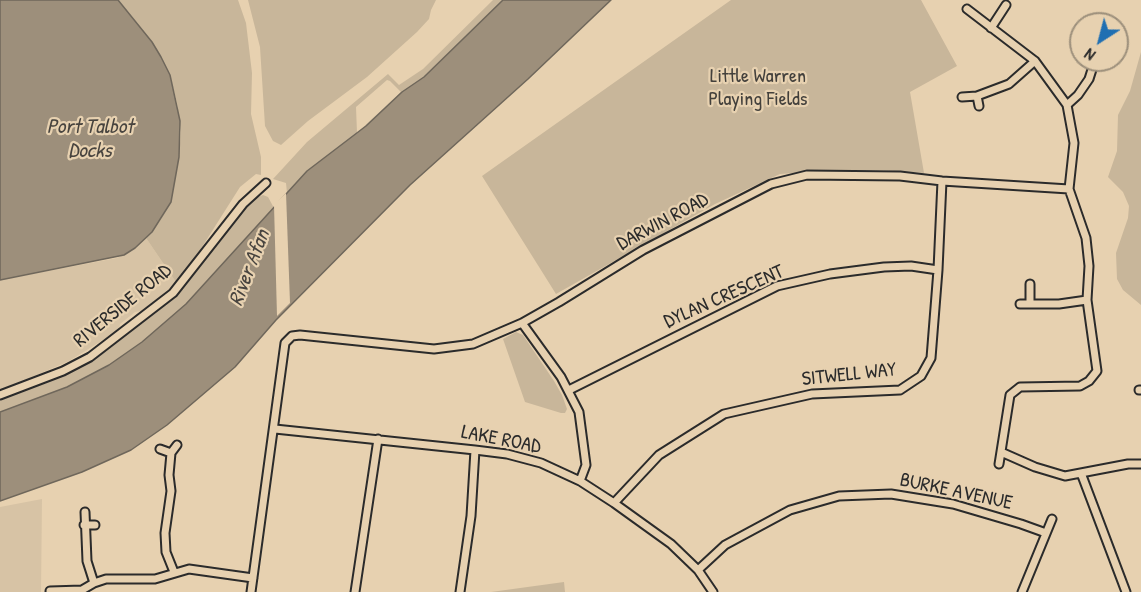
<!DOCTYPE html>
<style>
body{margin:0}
#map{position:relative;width:1141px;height:592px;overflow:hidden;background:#e7d1b0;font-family:"Patrick Hand",sans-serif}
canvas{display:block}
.north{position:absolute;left:1069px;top:12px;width:60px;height:60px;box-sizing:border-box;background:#e7d1b0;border:2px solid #9c8f7b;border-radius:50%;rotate:216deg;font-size:16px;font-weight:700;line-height:24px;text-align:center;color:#2b2b2b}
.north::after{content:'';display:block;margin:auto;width:21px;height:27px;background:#1f6fb2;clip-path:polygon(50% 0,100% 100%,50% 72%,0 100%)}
</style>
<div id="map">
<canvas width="1141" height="592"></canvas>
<div class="north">N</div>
</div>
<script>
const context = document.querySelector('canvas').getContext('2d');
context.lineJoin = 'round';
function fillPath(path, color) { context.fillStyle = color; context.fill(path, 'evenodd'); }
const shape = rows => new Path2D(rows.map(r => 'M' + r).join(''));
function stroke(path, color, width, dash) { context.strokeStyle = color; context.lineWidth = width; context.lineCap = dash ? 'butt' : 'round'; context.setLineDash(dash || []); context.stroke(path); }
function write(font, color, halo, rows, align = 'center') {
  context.font = font + ' "Patrick Hand",sans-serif'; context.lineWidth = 4.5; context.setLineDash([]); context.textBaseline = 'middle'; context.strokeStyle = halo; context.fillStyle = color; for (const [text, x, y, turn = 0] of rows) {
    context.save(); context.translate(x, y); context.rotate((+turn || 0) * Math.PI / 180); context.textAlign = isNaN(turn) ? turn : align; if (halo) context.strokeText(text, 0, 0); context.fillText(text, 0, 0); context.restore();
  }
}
const built = shape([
 [146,238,176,282,146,310,135,312,120,324,119,330,69,361,7,388,8,392,0,395,0,280,117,258,129,252],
 [42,499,41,592,0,592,0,507]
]);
const green = shape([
 [118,0,238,0,246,23,252,73,251,114,261,157,261,175,256,174,240,187,195,258,176,282,146,238,159,222,171,202,179,157,181,132,177,103,170,75,161,57,152,42],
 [248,0,436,0,431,10,429,19,417,32,367,77,308,121,281,145,273,141,265,126,260,47],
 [493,0,540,0,250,308,0,446,0,395,73,366,173,293,243,204,263,195,268,197,274,208,287,193,286,183,273,179,307,142,388,74,399,85,423,69],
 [387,80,390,81,401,92,357,133,356,107],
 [731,0,921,0,957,66,910,92,924,173,883,170,809,172,780,174,715,204,556,294,482,176],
 [1141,52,1141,305,1123,290,1117,279,1116,253,1128,218,1129,206,1123,192,1108,177,1117,151,1118,115,1130,91],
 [516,332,523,335,554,381,562,395,567,409,565,413,561,413,525,402,503,339],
 [564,582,565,592,491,592]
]);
const water = shape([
 [0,0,118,0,152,42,161,57,170,75,180,121,179,157,171,202,152,232,135,248,124,255,0,280,0,0],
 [503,0,611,0,528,79,410,185,276,320,235,367,167,425,131,450,82,472,0,501,0,412,67,387,109,365,142,342,186,304,307,171,366,126,402,92,424,77,503,0]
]);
const pier = shape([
 [286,193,290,303,277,316,274,205]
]);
const minor = shape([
 [967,9,1035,61,1067,105,1074,143,1069,189,1086,238,1089,266,1087,300,1097,371,1089,381,1080,386,1020,387,1010,395,999,464],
 [991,28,1006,5],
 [977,96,979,106],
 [962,97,977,96,1009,84,1035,61],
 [1067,105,1078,95,1089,79,1095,60],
 [1030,284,1030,303],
 [1020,304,1059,304,1087,300],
 [522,323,561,377,579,412,586,465,580,481],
 [569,390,777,286,830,274,884,267,911,266,938,270],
 [1139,390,1141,390],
 [0,395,63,371,90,357,173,293,243,204,266,183],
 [275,429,475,450,507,454,541,463,580,481,614,503,671,544,698,570,713,592],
 [160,449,171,453],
 [1001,452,1035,467,1065,476,1128,464,1141,464],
 [1081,473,1126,592],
 [614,503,659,455,724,414,812,394,900,390,921,376,931,358,938,270,942,181],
 [85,512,87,561,94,583],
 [84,525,95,525],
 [698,570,725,545,790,510,839,496,891,494,953,504,1021,524,1046,533],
 [174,572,166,552,165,533,171,491,169,475,171,453,177,445],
 [50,591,82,590,94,583,106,579,155,579,189,569,253,578],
 [251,592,285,343,292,336,300,335,434,349,473,344,522,323,559,302,643,250,771,184,807,175,900,176,942,181,1069,189],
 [355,592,378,439],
 [460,592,471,516,475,450],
 [1022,592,1052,519]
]);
const parkNames = [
 ["Little Warren",758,77],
 ["Playing Fields",758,100]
];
const streetNames = [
 ["DARWIN ROAD",663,222,-28],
 ["DYLAN CRESCENT",724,297,-24],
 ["RIVERSIDE ROAD",123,306,-39],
 ["SITWELL WAY",849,375,-6],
 ["LAKE ROAD",501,440,11],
 ["BURKE AVENUE",956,492,12]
];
const waterNames = [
 ["Port Talbot",90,127],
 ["Docks",90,151],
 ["River Afan",250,268,-69]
];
fillPath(built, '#d7c3a5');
fillPath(green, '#c8b69a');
fillPath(water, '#9d8f7b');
stroke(water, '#6f675b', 1.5);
fillPath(pier, '#e7d1b0');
stroke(minor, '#2b2b2b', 11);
stroke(minor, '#e7d1b0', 7);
write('20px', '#43403c', '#e7d1b0', parkNames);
write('20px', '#2b2b2b', '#e7d1b0', streetNames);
write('italic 21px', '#48443f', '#e7d1b0', waterNames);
</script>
